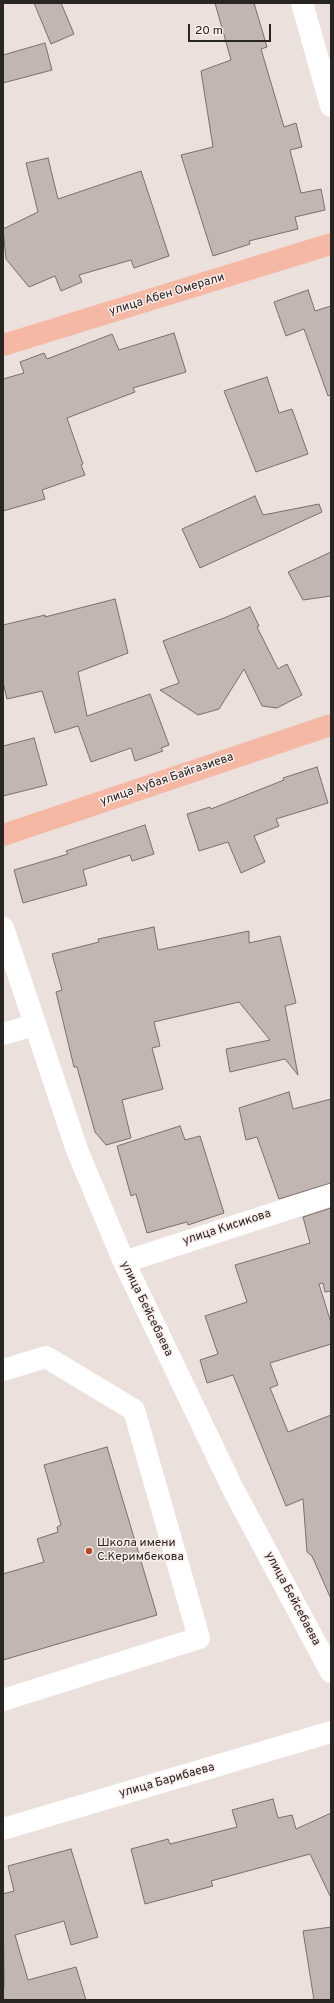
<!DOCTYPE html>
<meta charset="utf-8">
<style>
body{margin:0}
#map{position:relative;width:334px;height:2003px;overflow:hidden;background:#ece0dc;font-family:Overpass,sans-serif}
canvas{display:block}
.frame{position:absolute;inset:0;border:4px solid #292523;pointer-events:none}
.scale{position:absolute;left:188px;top:24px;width:83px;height:18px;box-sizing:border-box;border:2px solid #292523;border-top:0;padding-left:5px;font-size:12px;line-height:14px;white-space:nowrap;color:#292523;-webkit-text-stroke:3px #faedea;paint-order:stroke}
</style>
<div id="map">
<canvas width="334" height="2003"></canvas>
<div class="frame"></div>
<div class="scale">20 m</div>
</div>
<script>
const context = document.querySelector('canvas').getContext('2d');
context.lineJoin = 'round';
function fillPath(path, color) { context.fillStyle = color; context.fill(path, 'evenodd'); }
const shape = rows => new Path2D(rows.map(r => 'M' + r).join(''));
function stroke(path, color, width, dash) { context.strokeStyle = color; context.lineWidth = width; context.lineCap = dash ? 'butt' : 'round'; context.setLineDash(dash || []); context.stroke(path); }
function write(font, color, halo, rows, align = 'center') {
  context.font = font + ' Overpass,sans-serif'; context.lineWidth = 3; context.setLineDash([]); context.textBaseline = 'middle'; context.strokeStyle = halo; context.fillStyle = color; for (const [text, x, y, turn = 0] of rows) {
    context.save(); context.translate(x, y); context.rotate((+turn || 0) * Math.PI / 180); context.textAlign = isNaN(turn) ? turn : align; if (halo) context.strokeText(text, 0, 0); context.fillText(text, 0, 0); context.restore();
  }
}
const building = shape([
 [34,3,61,3,74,34,51,44,34,3],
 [215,3,254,3,267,47,261,49,284,127,296,123,302,147,290,150,301,193,321,189,325,210,295,217,298,229,249,241,250,244,213,256,181,155,213,147,201,71,231,60,215,3],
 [45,43,52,70,3,83,3,55,45,43],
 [48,158,58,199,141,171,169,256,134,268,131,260,79,275,82,282,61,291,55,276,29,287,6,259,3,229,38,212,26,163,48,158],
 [308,290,315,311,331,306,331,395,328,396,304,329,286,336,274,302,308,290],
 [174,333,186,372,133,388,135,392,67,418,83,464,81,465,85,475,42,490,45,499,3,511,3,379,24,373,20,362,44,353,47,359,112,334,119,350,174,333],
 [267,377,279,413,292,409,308,454,256,472,224,391,267,377],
 [255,496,263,515,319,504,322,512,200,568,182,529,255,496],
 [331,552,331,596,303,600,288,572,331,552],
 [115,599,128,653,78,672,87,716,150,694,169,745,161,748,163,751,135,761,131,748,91,762,78,726,55,733,42,691,7,699,3,682,3,625,45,615,45,617,115,599],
 [250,607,259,626,257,627,278,669,287,664,302,695,277,708,262,706,244,669,219,709,198,715,160,690,179,683,163,641,224,618,250,607],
 [34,738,47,785,3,796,3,746,34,738],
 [317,767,328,803,276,819,279,826,254,836,265,862,241,873,228,842,199,851,187,814,210,807,211,809,284,780,283,778,317,767],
 [145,825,154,854,132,861,130,855,83,870,87,885,23,903,14,870,68,854,66,851,145,825],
 [154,927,158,950,249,931,249,943,280,936,296,1003,285,1006,298,1075,285,1059,230,1072,226,1049,270,1040,239,1002,154,1022,160,1046,152,1048,163,1089,122,1100,131,1138,106,1145,95,1132,77,1067,74,1067,56,992,62,990,52,954,99,942,98,939,154,927],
 [289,1092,293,1109,331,1099,331,1183,279,1199,257,1137,246,1140,239,1108,289,1092],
 [180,1126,185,1140,200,1136,224,1213,188,1225,187,1222,147,1233,136,1194,131,1196,117,1146,180,1126],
 [331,1208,331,1291,325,1292,323,1283,319,1284,331,1323,331,1344,270,1363,278,1385,270,1388,288,1432,331,1415,331,1599,312,1556,307,1552,303,1499,286,1506,233,1375,207,1383,200,1360,218,1354,205,1316,247,1302,235,1265,310,1243,303,1217,331,1208],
 [107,1447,157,1615,3,1660,3,1574,44,1562,37,1539,58,1532,57,1527,61,1525,44,1465,107,1447],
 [273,1799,278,1818,292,1815,296,1829,331,1813,331,1898,310,1854,211,1881,213,1886,145,1904,131,1849,168,1839,170,1844,237,1827,232,1810,273,1799],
 [71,1849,98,1937,71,1945,64,1921,15,1935,28,1980,76,1967,86,2000,3,2000,3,1987,4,1987,3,1894,14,1891,8,1866,71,1849],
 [331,1927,331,2000,314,2000,303,1931,331,1927]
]);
const minor = shape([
 [302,3,331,106],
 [3,928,77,1150,124,1262,234,1491,331,1672],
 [3,1034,34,1025],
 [124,1262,331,1195],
 [3,1370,46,1357,134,1410,199,1638,3,1700],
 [3,1829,331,1732]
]);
const major = shape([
 [3,345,331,244],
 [3,835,331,725]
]);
const markers = [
 [89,1551,4,"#b24a27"]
];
const streetNames = [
 ["улица Абен Омерали",167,295,-17],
 ["улица Аубая Байгазиева",167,780,-19],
 ["улица Кисикова",227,1228,-18],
 ["улица Бейсебаева",146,1309,64],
 ["улица Бейсебаева",292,1599,62],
 ["улица Барибаева",167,1781,-16]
];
const poiNames = [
 ["Школа имени",97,1544],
 ["С.Керимбекова",97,1558]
];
fillPath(building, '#c2b6b2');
stroke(building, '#796f6b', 1);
stroke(minor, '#fff', 22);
stroke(major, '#f5b8a4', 22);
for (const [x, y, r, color] of markers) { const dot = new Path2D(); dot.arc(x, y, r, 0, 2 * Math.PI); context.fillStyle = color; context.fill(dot); stroke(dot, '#faedea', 1.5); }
write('12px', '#292523', '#faedea', streetNames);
write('12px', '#292523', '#faedea', poiNames, 'left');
</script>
